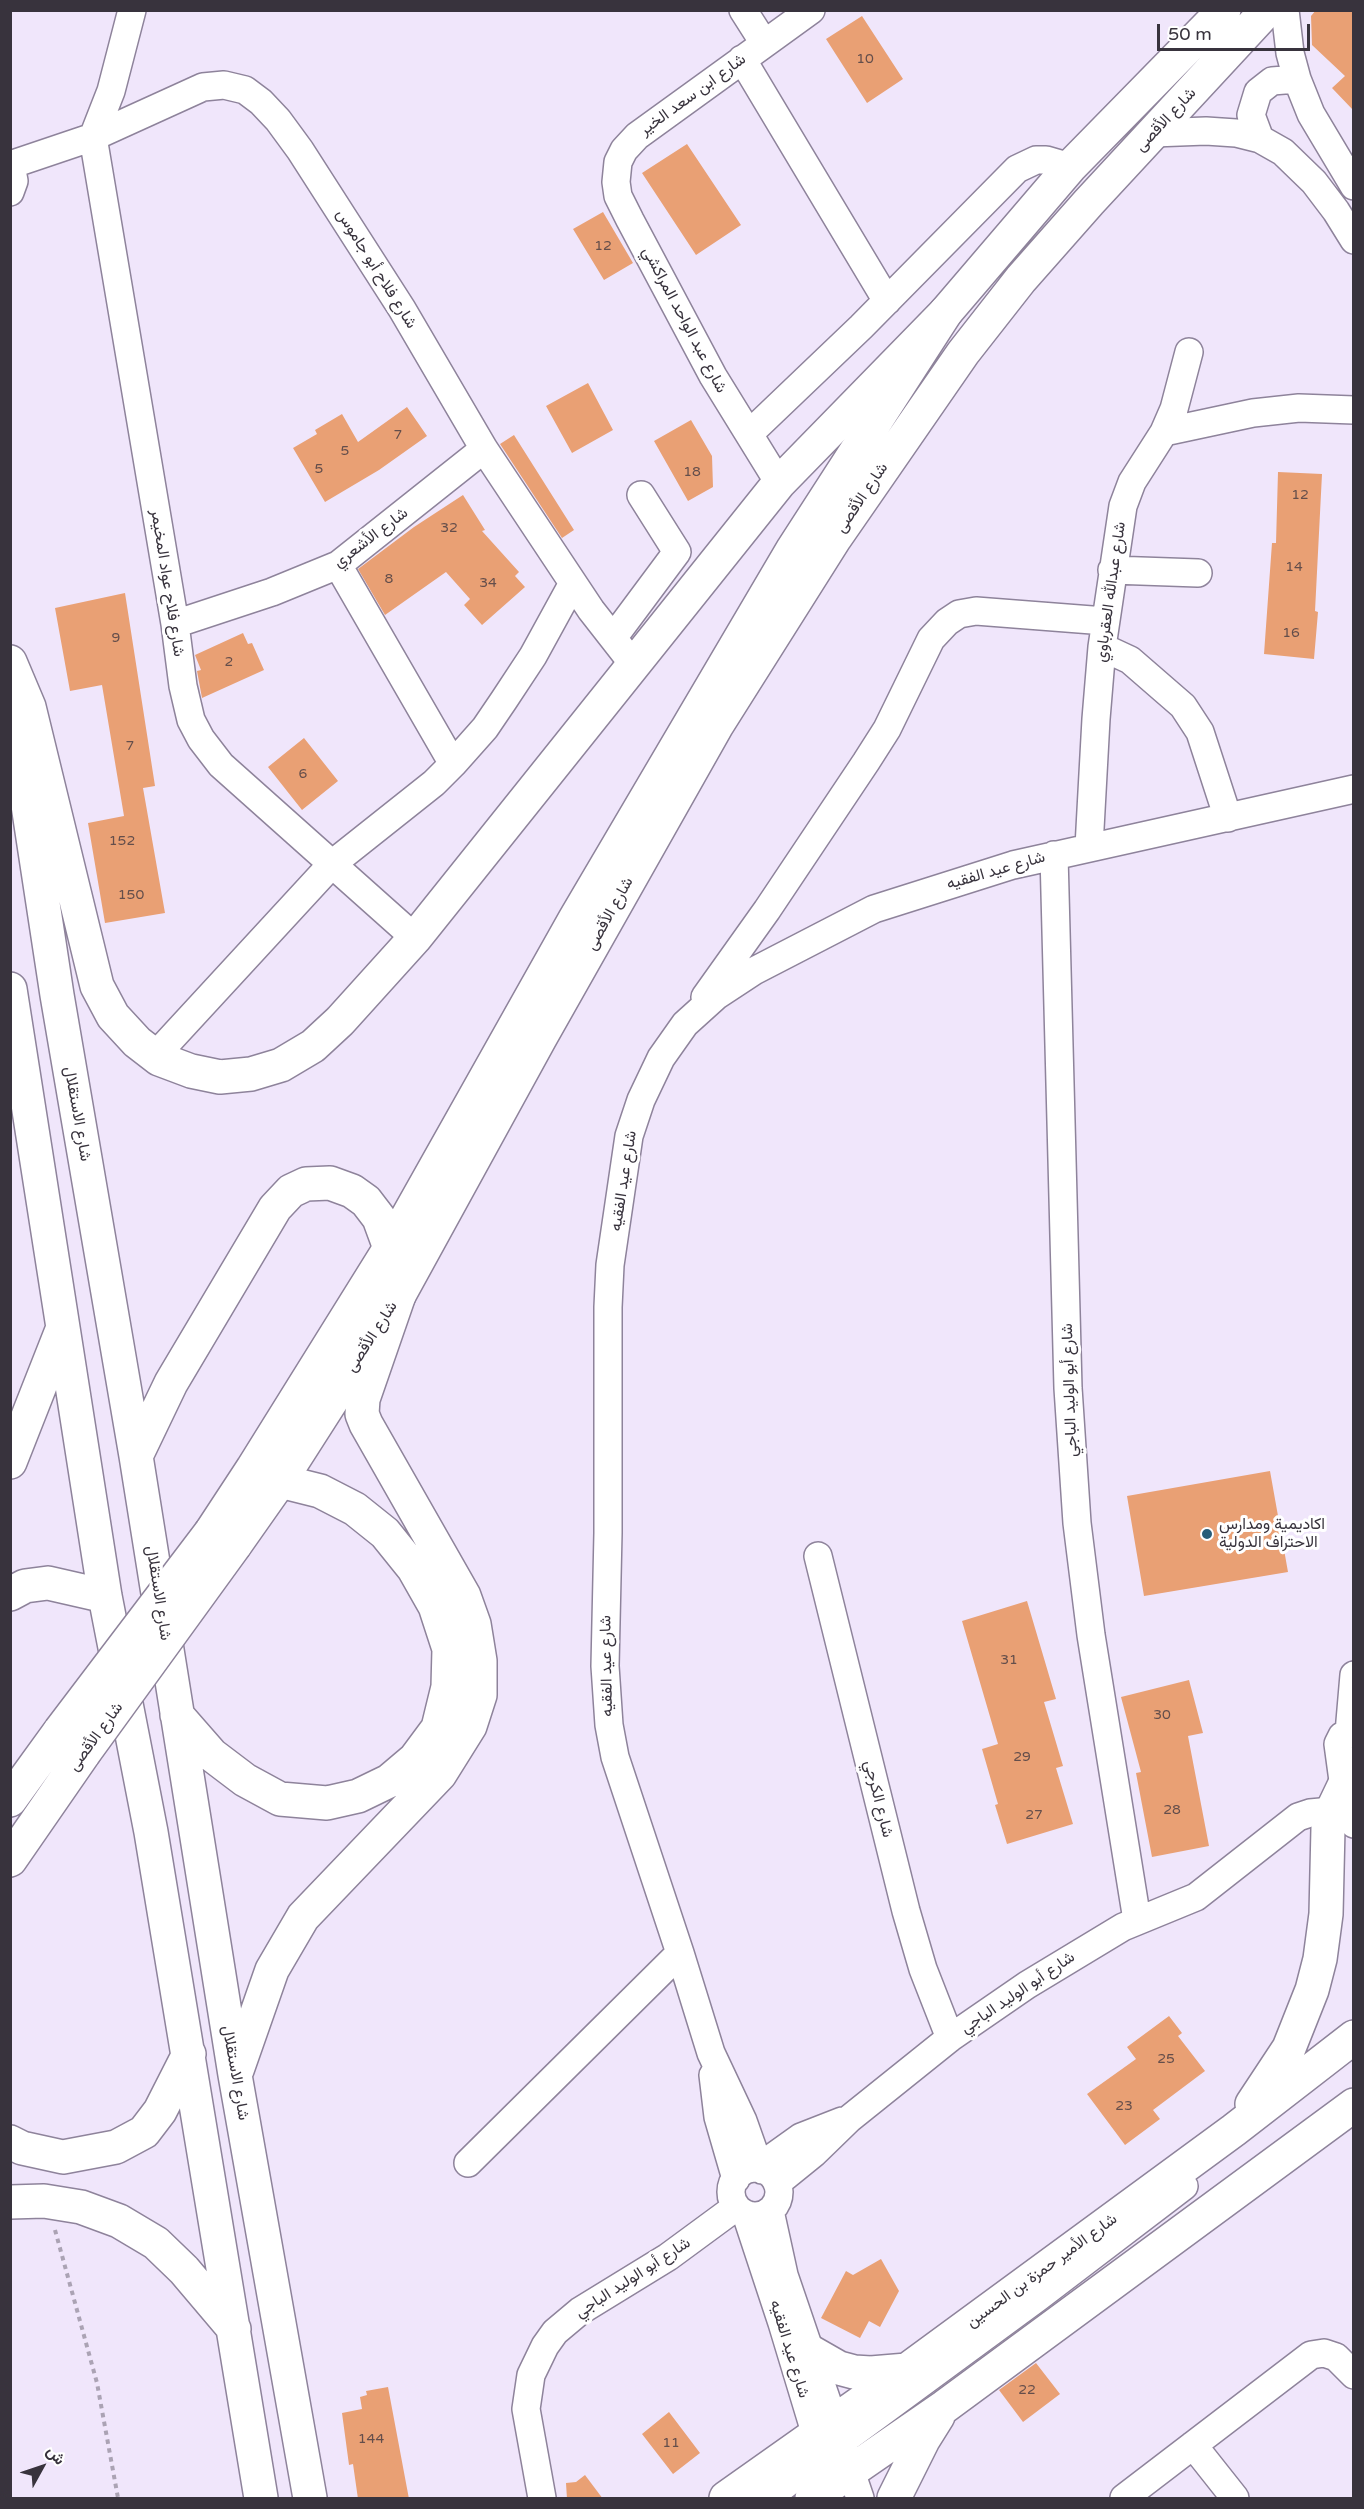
<!DOCTYPE html>
<meta charset="utf-8">
<style>
body{margin:0}
#map{position:relative;width:1364px;height:2509px;overflow:hidden;background:#f0e6fb;font-family:"Varela Round",Vazirmatn,sans-serif}
canvas{display:block}
.frame{position:absolute;inset:0;border:12px solid #38333d;pointer-events:none}
.north{position:absolute;left:12px;top:2437px;width:60px;height:60px;-webkit-text-stroke:4px #fff;paint-order:stroke;rotate:50deg;font-size:16px;font-weight:700;line-height:24px;text-align:center;color:#38333d}
.north::after{content:'';display:block;margin:auto;width:21px;height:27px;background:#38333d;clip-path:polygon(50% 0,100% 100%,50% 72%,0 100%)}
.scale{position:absolute;left:1157px;top:24px;width:153px;height:27px;box-sizing:border-box;border:3px solid #38333d;border-top:0;padding-left:8px;font-size:18px;line-height:21px;white-space:nowrap;color:#38333d;-webkit-text-stroke:4px #fff;paint-order:stroke}
</style>
<div id="map">
<canvas width="1364" height="2509"></canvas>
<div class="frame"></div>
<div class="north">ش</div>
<div class="scale">50 m</div>
</div>
<script>
const context = document.querySelector('canvas').getContext('2d');
context.lineJoin = 'round';
function fillPath(path, color) { context.fillStyle = color; context.fill(path, 'evenodd'); }
const shape = rows => new Path2D(rows.map(r => 'M' + r).join(''));
function stroke(path, color, width, dash) { context.strokeStyle = color; context.lineWidth = width; context.lineCap = dash ? 'butt' : 'round'; context.setLineDash(dash || []); context.stroke(path); }
function write(font, color, halo, rows, align = 'center') {
  context.font = font + ' "Varela Round",Vazirmatn,sans-serif'; context.lineWidth = 6; context.setLineDash([]); context.textBaseline = 'middle'; context.strokeStyle = halo; context.fillStyle = color; for (const [text, x, y, turn = 0] of rows) {
    context.save(); context.translate(x, y); context.rotate((+turn || 0) * Math.PI / 180); context.textAlign = isNaN(turn) ? turn : align; if (halo) context.strokeText(text, 0, 0); context.fillText(text, 0, 0); context.restore();
  }
}
const building = shape([
 [1316,10,1353,10,1353,110,1332,88,1345,76,1312,45,1311,16],
 [862,16,903,79,867,103,826,39],
 [687,144,741,225,696,255,642,173],
 [603,212,633,263,604,280,573,229],
 [588,383,613,430,572,453,546,406],
 [407,407,427,436,379,470,325,502,293,448,317,434,315,430,342,414,358,442],
 [691,420,712,456,713,487,688,501,654,441],
 [514,435,574,530,562,538,500,444],
 [1278,472,1322,474,1315,611,1318,612,1314,659,1264,654,1272,543,1276,543],
 [463,495,485,530,482,531,519,572,515,576,525,587,482,625,464,605,470,599,446,572,385,615,358,569,414,527],
 [125,593,155,786,143,788,165,913,105,923,88,823,124,816,102,685,70,691,55,608],
 [243,633,248,644,252,643,264,670,202,698,197,671,201,670,195,655],
 [304,738,338,781,302,810,268,767],
 [1270,1471,1288,1572,1144,1596,1127,1496],
 [1027,1601,1056,1699,1044,1702,1063,1766,1056,1768,1073,1824,1007,1844,995,1805,998,1804,982,1749,998,1744,962,1621],
 [1189,1680,1203,1733,1188,1736,1209,1846,1152,1857,1136,1773,1141,1772,1121,1697],
 [1169,2016,1182,2033,1178,2036,1205,2071,1153,2110,1160,2119,1125,2145,1087,2094,1136,2059,1127,2047],
 [881,2259,899,2291,880,2327,869,2321,860,2338,821,2318,846,2271,853,2275],
 [1036,2363,1060,2394,1023,2422,999,2390],
 [388,2387,409,2499,358,2499,353,2464,349,2465,342,2413,362,2409,360,2397,367,2395,366,2391],
 [669,2412,700,2453,673,2474,642,2434],
 [585,2475,603,2499,567,2499,566,2483,576,2482]
]);
const path = shape([
 [55,2230,97,2383,118,2498]
]);
const minor = shape([
 [132,10,111,91,93,137,175,624,183,686,191,720,201,739,221,765,415,938],
 [743,10,764,43],
 [1285,10,1290,53,1297,79,1311,114,1354,186],
 [742,59,887,301],
 [1153,133,1206,131,1236,133,1260,139,1283,152,1314,182,1336,211,1354,240],
 [1260,139,1251,115,1258,92,1272,81,1297,79],
 [10,165,93,137,203,87,224,85,245,90,261,102,278,120,300,150,402,309,484,449,591,610,634,665],
 [10,192,14,181,11,165],
 [1164,432,1253,413,1299,408,1354,410],
 [749,434,861,327,1017,169,1036,160,1046,160,1070,167],
 [779,483,713,376,630,220,618,196,616,182,618,162,624,150,637,136,811,10],
 [1112,570,1198,573],
 [175,624,272,592,338,565,484,449],
 [613,638,677,552,641,495],
 [1102,647,1130,660,1183,706,1200,732,1228,818],
 [453,764,485,728,504,700,533,656,573,583],
 [1089,847,1096,719,1102,647,1123,506,1132,482,1164,432,1174,409,1189,352],
 [1054,855,1068,1388,1077,1523,1091,1635,1137,1920],
 [705,997,767,910,866,762,887,729,931,639,947,622,959,614,976,611,1105,621],
 [155,1056,332,864,434,783,453,764,338,565],
 [818,1556,906,1911,923,1969,950,2038],
 [1349,1733,1354,1675],
 [1354,1733,1342,1736,1338,1744,1346,1803,1354,1824],
 [713,2075,718,2117,736,2179],
 [468,2163,680,1953],
 '731 2192a24 24 0 1 1 48 0a24 24 0 1 1-48 0Z',
 [760,2169,743,2121,711,2053,680,1953,615,1757,609,1725,605,1666,608,1533,608,1307,610,1265,629,1136,641,1100,661,1058,685,1024,716,996,754,971,874,909,1013,865,1354,789],
 [762,2170,773,2157,801,2137,842,2121],
 [777,2183,814,2153,849,2119,950,2038,1027,1985,1123,1927,1196,1897,1298,1817,1310,1813,1332,1811],
 [770,2211,784,2275,860,2498],
 [746,2214,782,2323,821,2452],
 [1193,2445,1235,2498],
 [542,2498,526,2409,531,2375,545,2346,555,2332,580,2311,668,2257,736,2207],
 [768,2498,822,2456,1037,2298,1184,2186],
 [1124,2498,1311,2355,1324,2353,1336,2357,1354,2375]
]);
const major = shape([
 [211,1532,253,1468,390,1248,575,919,793,549,946,312,1070,167,1224,10],
 [235,1545,280,1481,399,1295,540,1038,717,725,835,538,963,353,1021,279,1089,202,1267,10],
 [10,1800,60,1731],
 [10,1860,84,1753],
 [1252,2104,1289,2048,1312,1990,1320,1959,1326,1914,1328,1828,1332,1811,1344,1786],
 [811,2352,839,2368,854,2372,871,2373,907,2370],
 [726,2498,907,2370,1234,2130,1354,2037],
 [812,2498,944,2407,1354,2105],
 [894,2498,923,2440,938,2416]
]);
const highway = shape([
 [10,662,29,707,97,986,113,1016,137,1042,159,1059,191,1071,220,1077,251,1074,281,1065,313,1046,340,1021,415,938,779,483,946,312],
 [10,687,57,995,136,1456,235,2075,310,2498],
 [10,989,105,1596,151,1832,261,2498],
 [136,1456,171,1383,275,1208,291,1191,306,1184,330,1183,352,1191,366,1201,379,1218,390,1248],
 [10,1462,62,1330],
 [10,1594,25,1586,48,1583,105,1596],
 [177,1715,212,1755,245,1780,280,1799,327,1803,358,1796,389,1781,415,1759,438,1728,448,1687,449,1649,435,1606,414,1569,385,1533,355,1509,320,1491,280,1481],
 [237,2070,272,1970,303,1917,440,1774,470,1726,480,1695,480,1661,474,1624,464,1596,366,1424,362,1414,363,1399,399,1295],
 [10,2142,22,2148,63,2157,116,2147,144,2132,160,2111,189,2054],
 [10,2202,44,2201,81,2207,119,2221,156,2243,184,2270,234,2329]
]);
const majorBridge = shape([
 [60,1731,211,1532],
 [84,1753,235,1545]
]);
const markers = [
 [1207,1534,6,"#285d79"]
];
const numberNames = [
 ["10",865,59],
 ["12",603,246],
 ["7",398,435],
 ["5",345,451],
 ["5",319,469],
 ["18",692,472],
 ["12",1300,495],
 ["32",449,528],
 ["14",1294,567],
 ["8",389,579],
 ["34",488,583],
 ["16",1291,633],
 ["9",116,638],
 ["2",229,662],
 ["7",130,746],
 ["6",303,774],
 ["152",122,841],
 ["150",131,895],
 ["31",1009,1660],
 ["30",1162,1715],
 ["29",1022,1757],
 ["28",1172,1810],
 ["27",1034,1815],
 ["25",1166,2059],
 ["23",1124,2106],
 ["22",1027,2390],
 ["144",371,2439],
 ["11",671,2443]
];
const streetNames = [
 ["شارع ابن سعد الخير",693,95,-36],
 ["شارع الأقصى",1166,120,-47],
 ["شارع فلاح أبو جاموس",376,269,58],
 ["شارع عبد الواحد المراكشي",684,320,62],
 ["شارع الأقصى",862,498,-56],
 ["شارع الأشعري",371,538,-37],
 ["شارع فلاح عواد المخيمر",167,583,81],
 ["شارع عبدالله العقرباوي",1111,592,-82],
 ["شارع عيد الفقيه",996,871,-16],
 ["شارع الأقصى",610,914,-61],
 ["شارع الاستقلال",77,1114,80],
 ["شارع عيد الفقيه",624,1181,-81],
 ["شارع الأقصى",372,1337,-57],
 ["شارع أبو الوليد الباجي",1070,1390,-92],
 ["شارع الاستقلال",158,1593,81],
 ["شارع عيد الفقيه",607,1666,-91],
 ["شارع الأقصى",96,1737,-54],
 ["شارع الكرجي",878,1799,76],
 ["شارع أبو الوليد الباجي",1018,1993,-34],
 ["شارع الاستقلال",235,2073,80],
 ["شارع الأمير حمزة بن الحسين",1042,2271,-36],
 ["شارع أبو الوليد الباجي",633,2278,-33],
 ["شارع عيد الفقيه",789,2349,73]
];
const poiNames = [
 ["اكاديمية ومدارس",1219,1525],
 ["الاحتراف الدولية",1219,1543]
];
fillPath(building, '#e9a074');
stroke(minor, '#8e839b', 30);
stroke(major, '#8e839b', 36);
stroke(highway, '#8e839b', 36);
stroke(path, '#aba3b4', 4, [4.5, 4.5]);
stroke(minor, '#fff', 27);
stroke(major, '#fff', 33);
stroke(highway, '#fff', 33);
stroke(majorBridge, '#8e839b', 36, []);
stroke(majorBridge, '#fff', 33);
for (const [x, y, r, color] of markers) { const dot = new Path2D(); dot.arc(x, y, r, 0, 2 * Math.PI); context.fillStyle = color; context.fill(dot); stroke(dot, '#fff', 2); }
write('14px', '#644e4b', null, numberNames);
write('16px', '#38333d', '#fff', streetNames);
write('16px', '#38333d', '#fff', poiNames, 'left');
</script>
